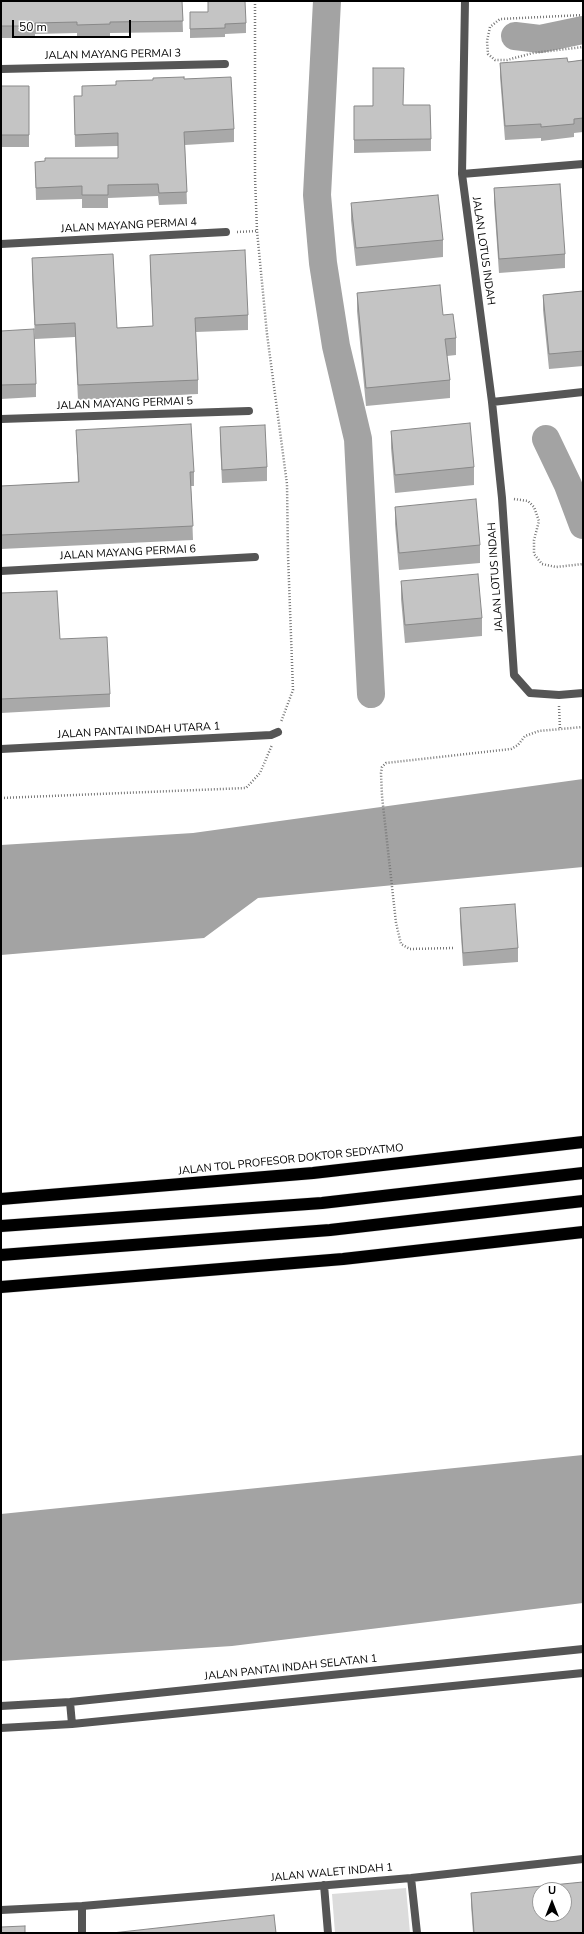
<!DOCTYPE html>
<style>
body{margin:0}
#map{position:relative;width:584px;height:1934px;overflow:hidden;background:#fff;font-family:"Nunito Sans",sans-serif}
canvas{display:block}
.frame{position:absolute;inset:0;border:2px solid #000;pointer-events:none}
.north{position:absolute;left:532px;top:1882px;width:40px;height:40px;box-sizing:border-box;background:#fff;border:1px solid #999;border-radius:50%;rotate:0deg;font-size:11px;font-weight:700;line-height:16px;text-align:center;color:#000}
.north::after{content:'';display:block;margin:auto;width:14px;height:18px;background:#000;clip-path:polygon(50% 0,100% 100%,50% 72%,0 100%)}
.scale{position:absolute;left:12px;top:20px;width:119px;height:18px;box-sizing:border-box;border:2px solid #000;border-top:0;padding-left:5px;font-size:12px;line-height:14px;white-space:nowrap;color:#000;-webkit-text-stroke:3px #fff;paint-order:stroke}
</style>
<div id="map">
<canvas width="584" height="1934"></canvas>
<div class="frame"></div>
<div class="north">U</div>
<div class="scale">50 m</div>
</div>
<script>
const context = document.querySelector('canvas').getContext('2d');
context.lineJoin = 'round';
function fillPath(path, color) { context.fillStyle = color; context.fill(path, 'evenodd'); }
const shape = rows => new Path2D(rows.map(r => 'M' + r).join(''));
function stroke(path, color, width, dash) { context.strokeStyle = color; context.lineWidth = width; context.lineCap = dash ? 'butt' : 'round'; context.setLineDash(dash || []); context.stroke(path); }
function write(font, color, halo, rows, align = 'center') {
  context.font = font + ' "Nunito Sans",sans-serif'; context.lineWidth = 3.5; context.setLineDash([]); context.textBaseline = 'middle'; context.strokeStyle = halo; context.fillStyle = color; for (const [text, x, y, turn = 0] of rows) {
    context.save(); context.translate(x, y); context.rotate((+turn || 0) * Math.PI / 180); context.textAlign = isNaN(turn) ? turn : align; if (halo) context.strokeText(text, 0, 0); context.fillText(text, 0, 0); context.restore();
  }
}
const green = shape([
 [406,1888,410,1933,335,1933,332,1894]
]);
const water = shape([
 [583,779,583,867,258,898,204,938,1,955,1,845,193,833],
 [583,1455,583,1603,232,1646,1,1661,1,1514]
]);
const river = shape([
 [327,1,317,195,323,263,336,346,358,439,371,694],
 [515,36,540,39,583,30],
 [546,439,568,485,583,525]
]);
const path = shape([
 [255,1,255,177,257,231,267,334,287,484,288,555,293,690,281,722],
 [583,15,500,19,490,27,487,41,488,54,495,60,507,60,533,53,583,47],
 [237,232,257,231],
 [514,499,528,501,534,507,539,521,534,540,534,554,542,564,556,567,583,564],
 [559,706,560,729],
 [1,798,246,788,260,773,272,745],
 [453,948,410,949,401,944,396,923,382,796,381,773,382,767,386,763,511,749,518,745,525,736,539,731,583,727]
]);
const minor = shape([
 [465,1,462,174,492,402,502,498,514,675,530,693,559,695,583,693],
 [1,69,225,64],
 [462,174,583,164],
 [1,244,226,232],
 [492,402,583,392],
 [1,419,249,411],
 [1,571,255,557],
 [1,749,271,735,278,732],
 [411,1878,417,1933],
 [324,1885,328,1933],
 [82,1906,82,1933],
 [1,1910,82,1906,411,1878,583,1859]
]);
const tertiary = shape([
 [70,1702,72,1724],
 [1,1706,70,1702,583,1649],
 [1,1728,72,1724,583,1673]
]);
const motorway = shape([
 [1,1199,313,1173,583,1142],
 [1,1226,322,1203,583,1173],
 [1,1255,330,1230,583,1201],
 [1,1287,343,1259,583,1232]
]);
const wall = shape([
 [1,1,182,1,183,32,110,33,110,36,77,36,77,33,35,34,35,38,1,38],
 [190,12,246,23,246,33,225,34,225,37,190,38],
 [583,60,583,132,574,133,574,137,541,141,541,138,505,140,500,77,500,63,568,62],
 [184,79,234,129,234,142,185,145,187,204,159,205,158,196,108,198,108,208,82,208,82,199,36,200,35,162,118,158,118,146,75,147,74,96,82,96,116,85],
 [1,86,29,86,29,147,1,147],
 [403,105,431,139,431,151,354,153,354,106],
 [494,188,565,254,565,268,499,273,494,202],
 [351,203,443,240,443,257,356,266,351,220],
 [150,255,248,315,248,330,196,332,198,380,198,394,78,400,75,337,35,339,32,272,32,258,117,328,153,326,150,270],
 [583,291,583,366,549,369,543,310,543,295],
 [357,293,443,315,456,338,456,355,447,356,450,380,450,398,366,406,357,311],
 [1,331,36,384,36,397,1,399],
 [220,427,267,467,267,481,222,483,220,441],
 [76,430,194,472,194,486,191,486,193,540,1,549,1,486,78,482],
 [391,431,474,467,474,485,395,493,391,448],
 [395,507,480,545,480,563,399,570,395,524],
 [582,561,583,561,583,583,582,578],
 [401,581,482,618,482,636,405,643,401,599],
 [1,593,60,639,110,694,110,707,1,713],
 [460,908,518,948,518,962,463,966,460,922],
 [471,1893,583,1933,473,1933,471,1905]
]);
const building = shape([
 [1,1,182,1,183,21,110,22,110,24,77,25,77,22,35,23,35,26,1,26,1,1],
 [208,1,245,1,246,23,225,24,225,28,190,29,190,12,208,12,208,1],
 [567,58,568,62,583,60,583,118,574,119,574,124,541,127,541,124,505,126,500,63,567,58],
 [373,68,404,68,403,105,430,105,431,139,354,140,354,106,373,106,373,68],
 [184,77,184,79,231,77,234,129,184,132,187,192,159,193,158,184,108,185,108,195,82,195,82,186,36,188,35,162,45,161,45,158,118,158,118,133,75,135,74,96,82,96,82,86,116,85,116,81,153,80,153,78,184,77],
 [1,86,29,86,29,135,1,135,1,86],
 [560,184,565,254,499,259,494,188,560,184],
 [438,195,443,240,356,248,351,203,438,195],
 [245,250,248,315,195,318,198,380,78,385,75,323,35,325,32,258,113,254,117,328,153,326,150,255,245,250],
 [440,285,443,315,453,314,456,338,445,339,450,380,366,388,357,293,440,285],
 [583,291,583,351,549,354,543,295,583,291],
 [34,329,36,384,1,385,1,331,34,329],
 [470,423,474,467,395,475,391,431,470,423],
 [191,424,194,472,190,472,193,526,1,535,1,486,79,482,76,430,191,424],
 [265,425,267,467,222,470,220,427,265,425],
 [476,499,480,545,399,553,395,507,476,499],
 [478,574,482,618,405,625,401,581,478,574],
 [57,591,60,639,107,637,110,694,1,699,1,593,57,591],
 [515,904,518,948,463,953,460,908,515,904],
 [583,1882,583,1933,474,1933,471,1893,583,1882],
 [540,1890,564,1890,564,1914,540,1914,540,1890],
 [274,1915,276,1933,112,1933,274,1915],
 [25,1926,25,1933,1,1933,1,1927,25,1926]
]);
const streetNames = [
 ["JALAN MAYANG PERMAI 3",113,55,-1],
 ["JALAN MAYANG PERMAI 4",129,226,-3],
 ["JALAN LOTUS INDAH",483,251,82],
 ["JALAN MAYANG PERMAI 5",125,404,-2],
 ["JALAN MAYANG PERMAI 6",128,553,-3],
 ["JALAN LOTUS INDAH",496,577,-94],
 ["JALAN PANTAI INDAH UTARA 1",139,731,-3],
 ["JALAN TOL PROFESOR DOKTOR SEDYATMO",291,1160,-6],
 ["JALAN PANTAI INDAH SELATAN 1",291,1668,-6],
 ["JALAN WALET INDAH 1",332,1873,-5]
];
fillPath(green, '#dcdcdc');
fillPath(water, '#a3a3a3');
stroke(river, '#a3a3a3', 28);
stroke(motorway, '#dbdbdb', 13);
stroke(path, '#777', 2.5, [1, 2]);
stroke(minor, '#555', 8);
stroke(tertiary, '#555', 8);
stroke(motorway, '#000', 12);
fillPath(wall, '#a9a9a9');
fillPath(building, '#c4c4c4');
stroke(building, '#898989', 1);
write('11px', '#000', '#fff', streetNames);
</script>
